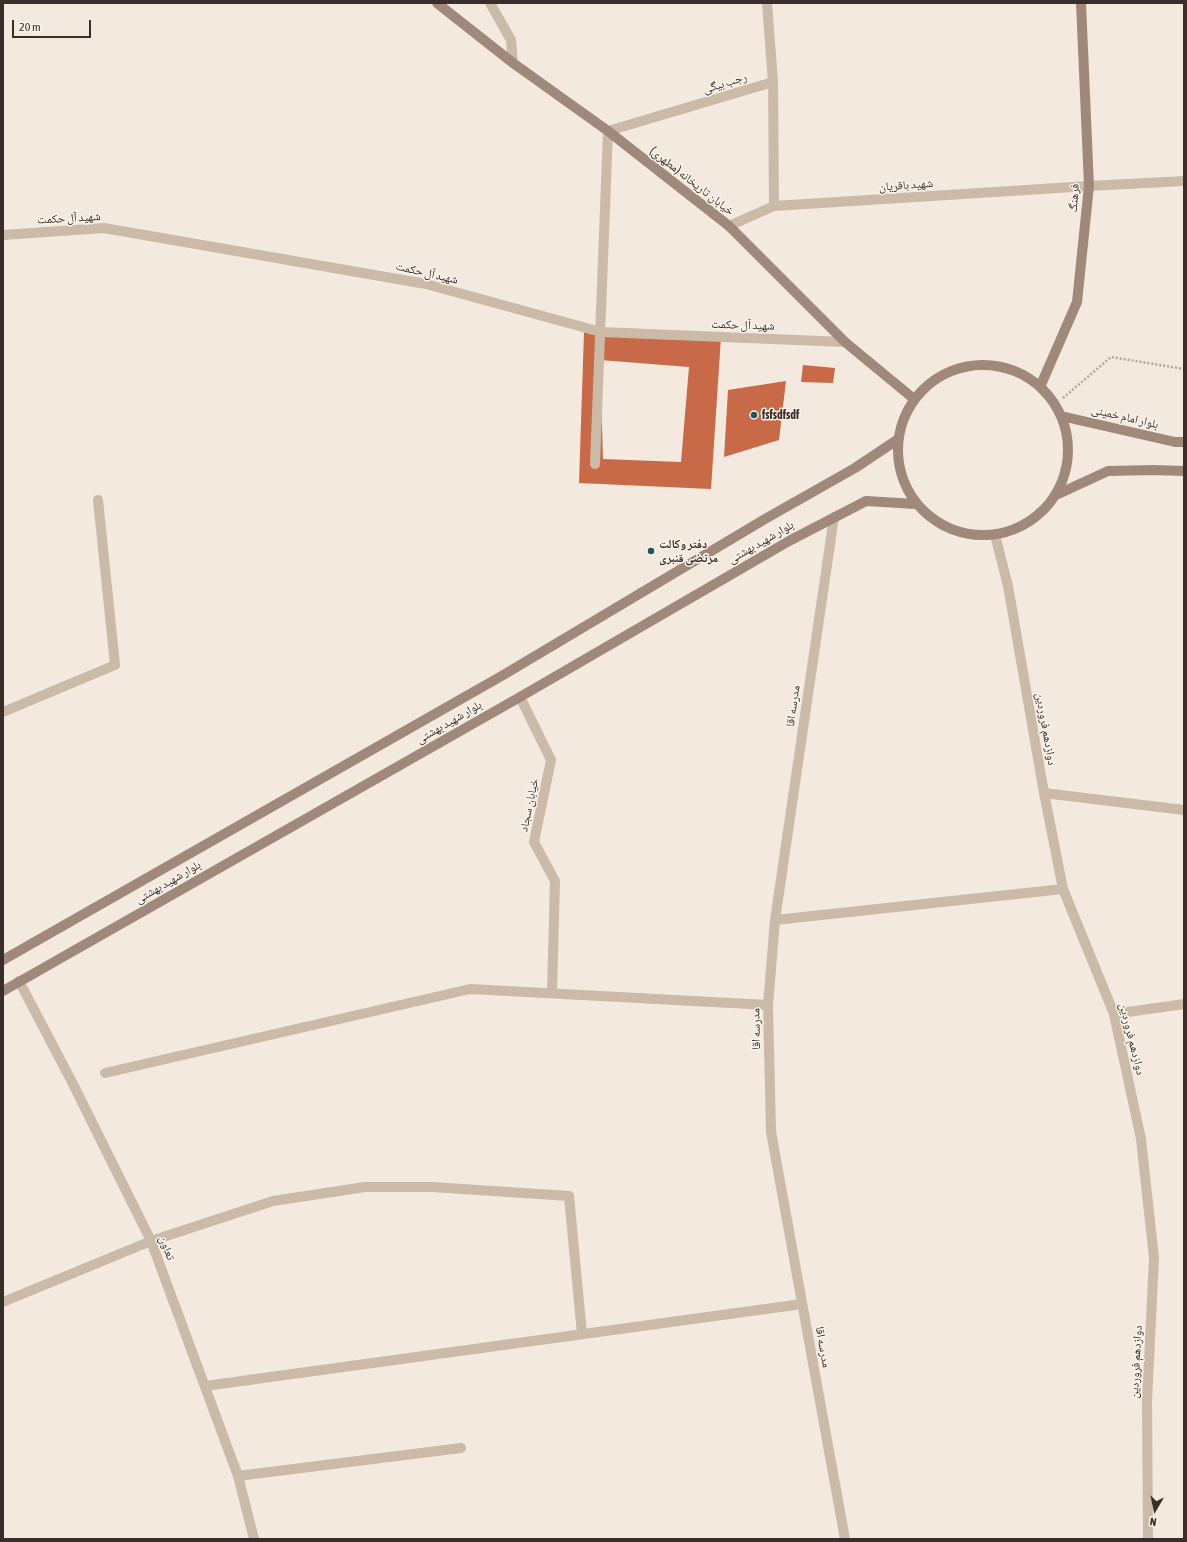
<!DOCTYPE html>
<meta charset="utf-8">
<style>
body{margin:0}
#map{position:relative;width:1187px;height:1542px;overflow:hidden;background:#f3e9de;font-family:"Asap Condensed",sans-serif}
canvas{display:block}
.frame{position:absolute;inset:0;border:4px solid #392e29;pointer-events:none}
.north{position:absolute;left:1135px;top:1490px;width:40px;height:40px;-webkit-text-stroke:3px #faf3eb;paint-order:stroke;rotate:189deg;font-size:11px;font-weight:700;line-height:16px;text-align:center;color:#392e29}
.north::after{content:'';display:block;margin:auto;width:14px;height:18px;background:#392e29;clip-path:polygon(50% 0,100% 100%,50% 72%,0 100%)}
.scale{position:absolute;left:12px;top:20px;width:79px;height:18px;box-sizing:border-box;border:2px solid #392e29;border-top:0;padding-left:5px;font-size:12px;line-height:14px;white-space:nowrap;color:#392e29;-webkit-text-stroke:3px #faf3eb;paint-order:stroke}
</style>
<div id="map">
<canvas width="1187" height="1542"></canvas>
<div class="frame"></div>
<div class="north">N</div>
<div class="scale">20 m</div>
</div>
<script>
const context = document.querySelector('canvas').getContext('2d');
context.lineJoin = 'round';
function fillPath(path, color) { context.fillStyle = color; context.fill(path, 'evenodd'); }
const shape = rows => new Path2D(rows.map(r => 'M' + r).join(''));
function stroke(path, color, width, dash) { context.strokeStyle = color; context.lineWidth = width; context.lineCap = dash ? 'butt' : 'round'; context.setLineDash(dash || []); context.stroke(path); }
function write(font, color, halo, rows, align = 'center') {
  context.font = font + ' "Asap Condensed","Noto Naskh Arabic",sans-serif'; context.lineWidth = 3; context.setLineDash([]); context.textBaseline = 'middle'; context.strokeStyle = halo; context.fillStyle = color; for (const [text, x, y, turn = 0] of rows) {
    context.save(); context.translate(x, y); context.rotate((+turn || 0) * Math.PI / 180); context.textAlign = isNaN(turn) ? turn : align; if (halo) context.strokeText(text, 0, 0); context.fillText(text, 0, 0); context.restore();
  }
}
const building = shape([
 [584,332,721,337,711,489,579,483],
 [600,360,689,367,681,462,603,459],
 [803,365,835,368,833,383,801,382],
 [786,381,779,440,724,457,728,390]
]);
const path = shape([
 [1063,398,1111,357,1184,369]
]);
const lane = shape([
 [1089,186,1184,181],
 [3,712,115,665,98,500],
 [569,1196,582,1334],
 [238,1476,461,1448]
]);
const street = shape([
 [490,3,511,40,513,63],
 [773,82,774,206],
 [729,226,774,206,1089,186],
 [3,235,104,228,426,284,601,332,845,342],
 [595,464,608,131,773,82,767,3],
 [834,517,775,920,768,1005,771,1132,845,1539],
 [995,535,1008,586,1044,793,1063,889,1114,1014,1141,1139,1154,1258,1147,1401,1148,1539],
 [520,697,551,760,534,842,555,881,552,993],
 [1044,793,1184,810],
 [775,920,1063,889],
 [19,981,72,1082,151,1241,238,1476,254,1539],
 [1114,1014,1184,1004],
 [105,1073,470,989,768,1005],
 [3,1302,151,1241,273,1201,365,1187,432,1187,569,1196],
 [205,1386,802,1304]
]);
const secondary = shape([
 [437,3,513,63,608,131,729,226,845,342,914,399],
 '898 450a85 85 0 1 1 170 0a85 85 0 1 1-170 0Z',
 [1040,387,1077,302,1089,186,1081,3],
 [1061,416,1175,442,1184,442],
 [1056,495,1108,471,1153,470,1184,471],
 [3,960,505,674,765,519,855,468,897,440],
 [3,991,520,697,789,541,866,501,915,504]
]);
const markers = [
 [754,415,4,"#1d565b"],
 [651,551,4,"#1d565b"]
];
const streetNames = [
 ["رجب بیگی",725,83,-17],
 ["خیابان تاریخانه (مطهری)",692,181,38],
 ["شهید باقریان",906,185,-4],
 ["فرهنگ",1074,198,-86],
 ["شهید آل حکمت",69,218,-3],
 ["شهید آل حکمت",427,273,13],
 ["شهید آل حکمت",743,325,2],
 ["بلوار امام خمینی",1125,417,13],
 ["بلوار شهید بهشتی",761,542,-30],
 ["مدرسه اقا",793,706,-82],
 ["بلوار شهید بهشتی",449,722,-30],
 ["دوازدهم فروردین",1046,729,80],
 ["خیابان سجاد",529,805,-78],
 ["بلوار شهید بهشتی",168,882,-30],
 ["مدرسه اقا",756,1029,-91],
 ["دوازدهم فروردین",1132,1039,76],
 ["تعاون",167,1248,69],
 ["مدرسه اقا",823,1347,80],
 ["دوازدهم فروردین",1136,1362,-87]
];
const poiNames = [
 ["fsfsdfsdf",762,415],
 ["دفتر وکالت",659,544],
 ["مرتضی قنبری",659,558]
];
fillPath(building, '#c86947');
stroke(path, '#b8a493', 2.5, [2, 2]);
stroke(lane, '#ccbaa9', 10);
stroke(street, '#ccbaa9', 10);
stroke(secondary, '#a0897a', 10);
for (const [x, y, r, color] of markers) { const dot = new Path2D(); dot.arc(x, y, r, 0, 2 * Math.PI); context.fillStyle = color; context.fill(dot); stroke(dot, '#faf3eb', 1.5); }
write('12px', '#392e29', '#faf3eb', streetNames);
write('bold 12px', '#392e29', '#faf3eb', poiNames, 'left');
</script>
